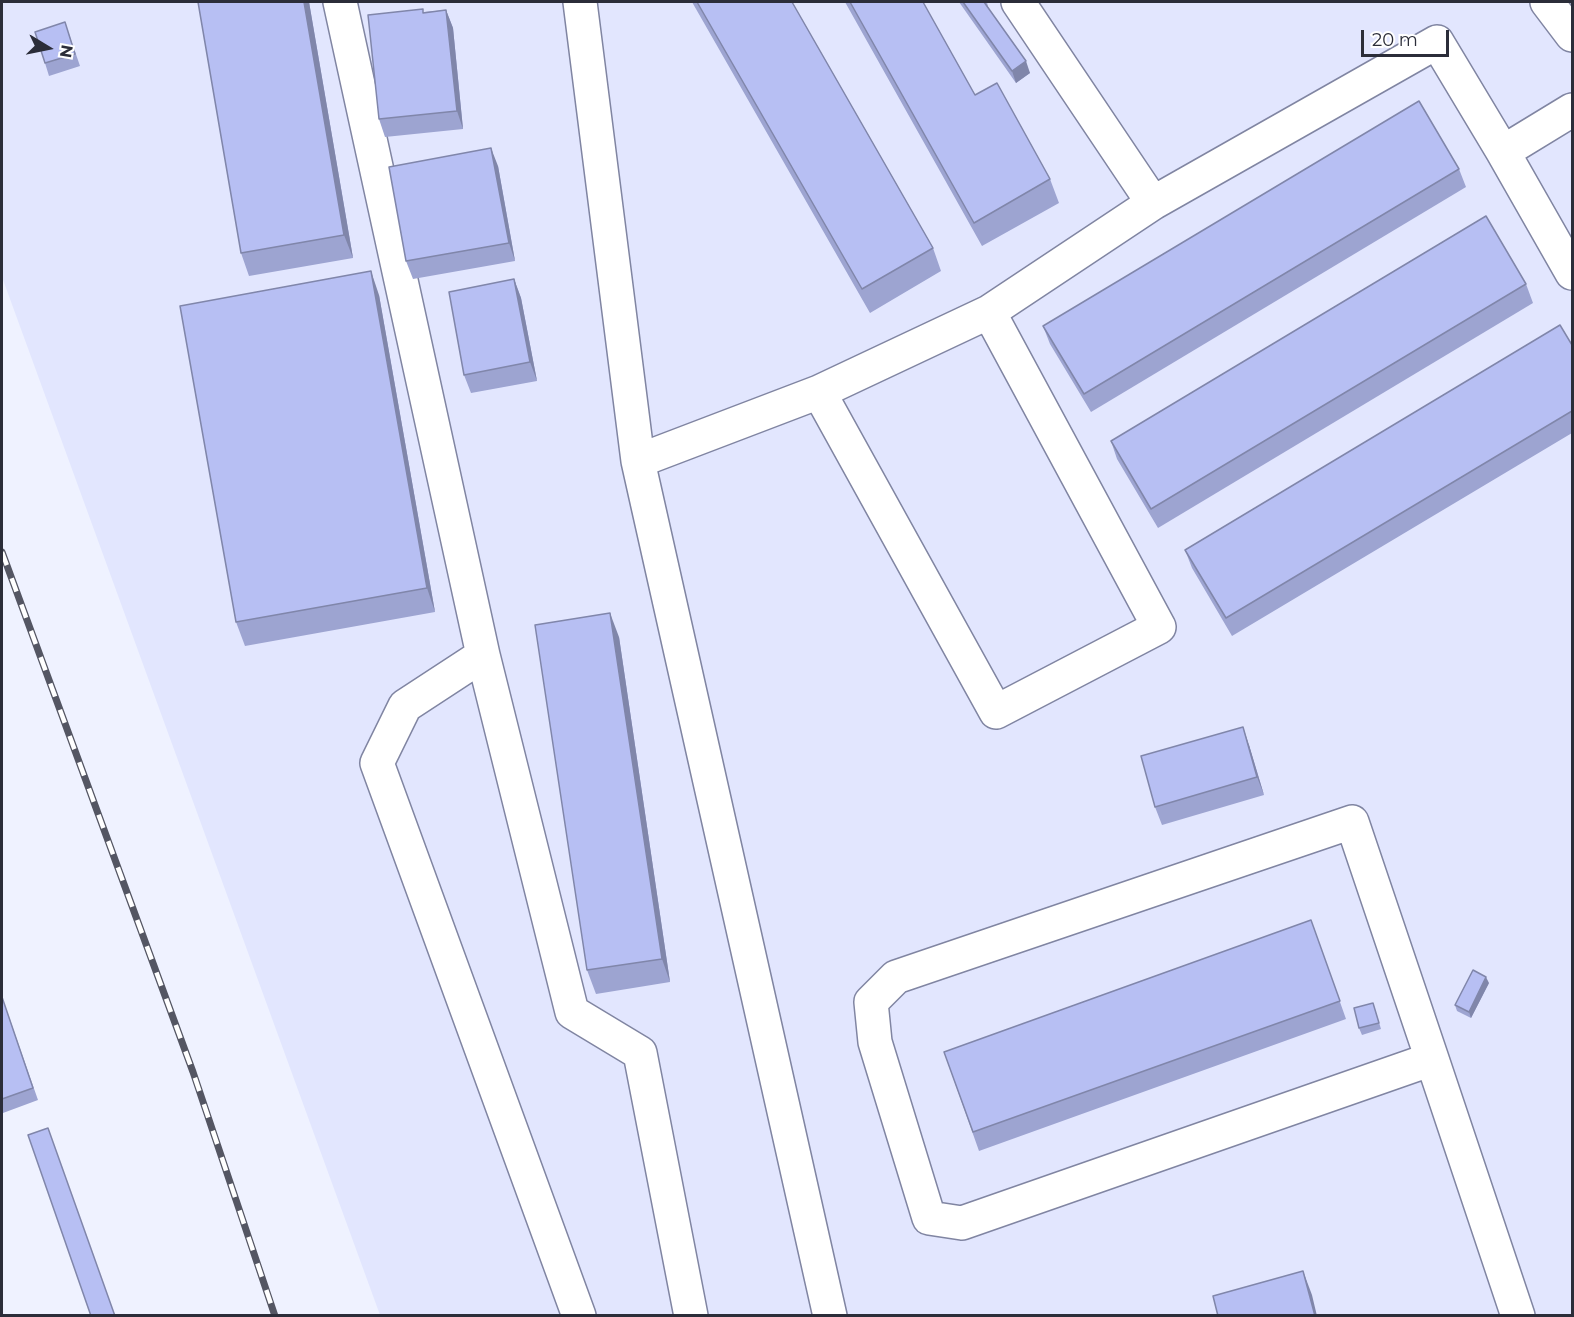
<!DOCTYPE html>
<style>
body{margin:0}
#map{position:relative;width:1574px;height:1317px;overflow:hidden;background:#eff2ff;font-family:Montserrat,sans-serif}
canvas{display:block}
.frame{position:absolute;inset:0;border:3px solid #2b2d39;pointer-events:none}
.north{position:absolute;left:18px;top:18px;width:60px;height:60px;-webkit-text-stroke:4px #fff;paint-order:stroke;rotate:100deg;font-size:16px;font-weight:700;line-height:24px;text-align:center;color:#2b2d39}
.north::after{content:'';display:block;margin:auto;width:21px;height:27px;background:#2b2d39;clip-path:polygon(50% 0,100% 100%,50% 72%,0 100%)}
.scale{position:absolute;left:1361px;top:30px;width:88px;height:27px;box-sizing:border-box;border:3px solid #2b2d39;border-top:0;padding-left:8px;font-size:18px;line-height:21px;white-space:nowrap;color:#2b2d39;-webkit-text-stroke:4px #fff;paint-order:stroke}
</style>
<div id="map">
<canvas width="1574" height="1317"></canvas>
<div class="frame"></div>
<div class="north">N</div>
<div class="scale">20 m</div>
</div>
<script>
const context = document.querySelector('canvas').getContext('2d');
context.lineJoin = 'round';
function fillPath(path, color) { context.fillStyle = color; context.fill(path, 'evenodd'); }
const shape = rows => new Path2D(rows.map(r => 'M' + r).join(''));
function stroke(path, color, width, dash) { context.strokeStyle = color; context.lineWidth = width; context.lineCap = dash ? 'butt' : 'round'; context.setLineDash(dash || []); context.stroke(path); }
const built = shape([
 [2,2,1572,2,1572,1315,380,1315,2,277]
]);
const minor = shape([
 [340,2,483,655,572,1012,640,1053,691,1316],
 [580,2,638,461,830,1316],
 [1018,2,1153,203],
 [1547,2,1572,35],
 [1503,152,1572,273],
 [819,392,996,712,1159,627,989,312],
 [638,461,819,392,989,312,1153,203,1437,42,1503,152,1572,110],
 [483,655,405,706,377,763,579,1316],
 [1432,1059,962,1223,929,1218,875,1042,871,1002,896,977,1352,822,1432,1059,1518,1316]
]);
const rail = shape([
 [2,552,193,1072,275,1316]
]);
const wall = shape([
 [198,2,309,2,353,258,249,276,241,253],
 [692,2,792,2,933,248,941,271,870,313],
 [845,2,923,2,975,95,1050,179,1059,203,982,246],
 [959,2,987,2,988,7,1030,73,1016,83],
 [446,10,453,28,463,129,385,137,379,119,424,12],
 [69,34,80,66,49,76,45,63],
 [498,166,515,261,413,279,406,261],
 [1459,169,1466,187,1091,412,1050,344,1043,326],
 [514,279,521,298,537,381,471,393,464,375],
 [1526,284,1533,303,1158,528,1117,459,1111,441],
 [379,295,435,612,245,646,236,622],
 [1572,345,1572,433,1232,636,1192,568,1185,550],
 [619,637,670,982,596,994,587,970],
 [1249,745,1264,795,1162,825,1155,807],
 [1311,920,1346,1019,979,1151,944,1052],
 [1489,983,1471,1018,1457,1011,1455,1005],
 [2,997,38,1100,3,1113,2,1110],
 [1373,1003,1381,1029,1362,1035,1359,1028]
]);
const shadedWall = shape([
 [304,2,309,2,353,258,344,235],
 [446,10,453,28,463,129,457,111],
 [1026,61,1030,73,1016,83,1012,71],
 [491,148,498,166,515,261,509,243],
 [371,271,379,295,435,612,427,588],
 [514,279,521,298,537,381,530,362],
 [610,613,619,637,670,982,662,959],
 [1243,727,1249,745,1264,795,1257,777],
 [1486,977,1489,983,1471,1018,1469,1012],
 [1303,1271,1312,1295,1317,1316,1315,1316]
]);
const building = shape([
 [198,2,304,2,344,235,241,253,198,2],
 [697,2,792,2,933,248,862,289,697,2],
 [850,2,923,2,975,95,997,83,1050,179,974,223,850,2],
 [963,2,984,2,1026,61,1012,71,963,2],
 [423,9,423,13,446,10,457,111,379,119,368,15,423,9],
 [65,22,75,54,45,63,35,32,65,22],
 [1419,101,1459,169,1084,394,1043,326,1419,101],
 [491,148,509,243,406,261,389,167,491,148],
 [1486,216,1526,284,1151,509,1111,441,1486,216],
 [371,271,427,588,236,622,180,306,371,271],
 [514,279,530,362,464,375,449,292,514,279],
 [1560,325,1572,345,1572,411,1226,618,1185,550,1560,325],
 [610,613,662,959,587,970,535,625,610,613],
 [1243,727,1257,777,1155,807,1141,756,1243,727],
 [1311,920,1340,1001,973,1132,944,1052,1311,920],
 [1473,970,1486,977,1469,1012,1455,1005,1473,970],
 [2,997,33,1088,2,1099,2,997],
 [1373,1003,1379,1023,1359,1028,1354,1008,1373,1003],
 [48,1128,115,1316,91,1316,28,1135,48,1128],
 [1303,1271,1315,1316,1218,1316,1213,1296,1303,1271]
]);
fillPath(built, '#e2e6fe');
stroke(minor, '#8085a2', 36);
stroke(minor, '#fff', 33);
stroke(rail, '#545663', 7);
stroke(rail, '#fff', 4.5, [14]);
fillPath(wall, '#9da4d1');
fillPath(shadedWall, '#8086aa');
fillPath(building, '#b7bff3');
stroke(building, '#8086aa', 1.5);
</script>
